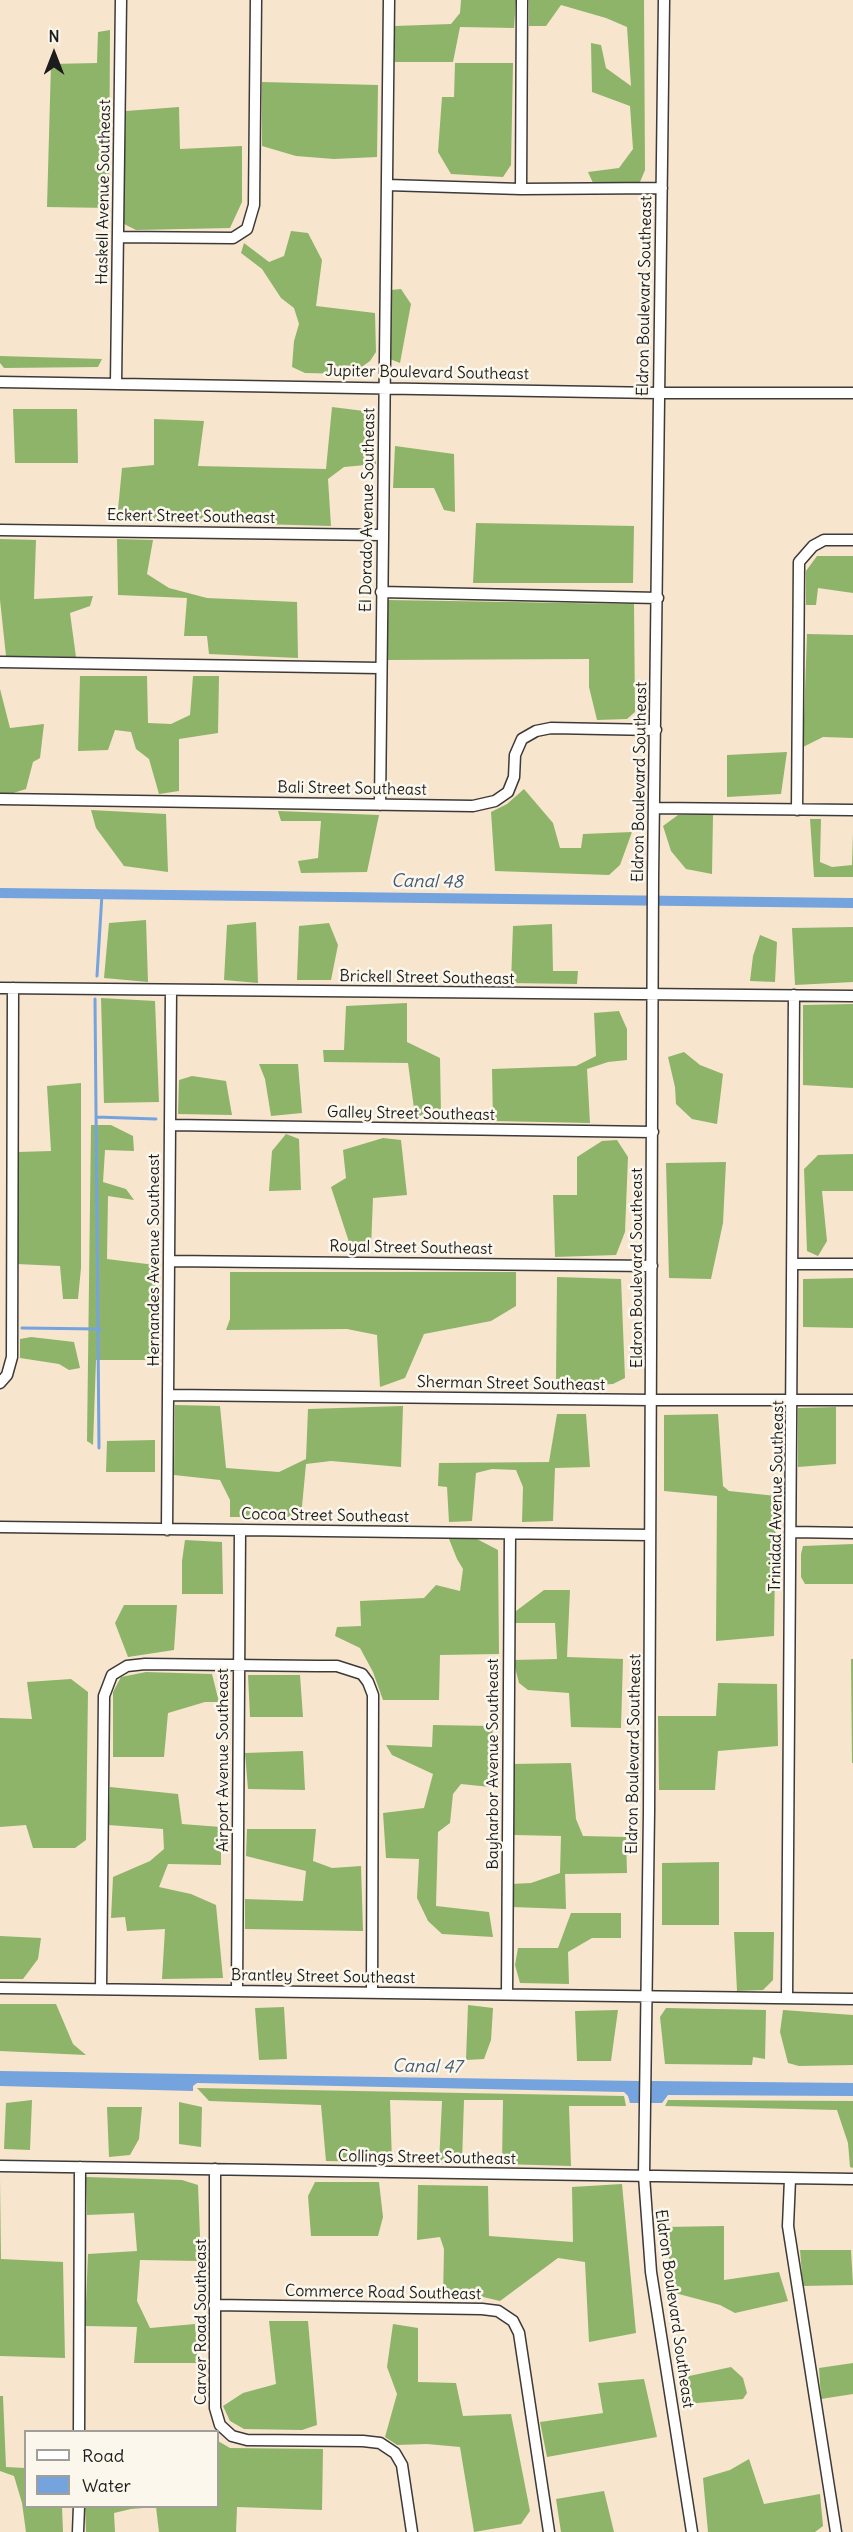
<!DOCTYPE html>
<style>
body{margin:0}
#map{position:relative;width:853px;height:2532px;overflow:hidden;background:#f7e5ce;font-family:Delius,sans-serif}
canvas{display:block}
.legend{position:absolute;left:24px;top:2430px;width:195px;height:78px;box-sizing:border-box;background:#fbf7ec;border:2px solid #a29f99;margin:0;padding:8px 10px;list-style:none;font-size:18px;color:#1c1c1c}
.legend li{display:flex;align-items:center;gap:12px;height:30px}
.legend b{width:30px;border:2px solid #a29f99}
.north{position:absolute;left:24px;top:24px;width:60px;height:60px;-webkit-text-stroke:4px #fbf7ec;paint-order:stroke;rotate:0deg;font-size:16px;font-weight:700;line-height:24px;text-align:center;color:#1c1c1c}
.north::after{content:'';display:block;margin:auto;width:21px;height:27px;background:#1c1c1c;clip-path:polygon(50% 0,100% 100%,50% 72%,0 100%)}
</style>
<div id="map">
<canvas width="853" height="2532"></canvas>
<ul class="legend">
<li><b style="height:8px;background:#fff"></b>Road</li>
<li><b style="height:16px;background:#74a3dd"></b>Water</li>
</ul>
<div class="north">N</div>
</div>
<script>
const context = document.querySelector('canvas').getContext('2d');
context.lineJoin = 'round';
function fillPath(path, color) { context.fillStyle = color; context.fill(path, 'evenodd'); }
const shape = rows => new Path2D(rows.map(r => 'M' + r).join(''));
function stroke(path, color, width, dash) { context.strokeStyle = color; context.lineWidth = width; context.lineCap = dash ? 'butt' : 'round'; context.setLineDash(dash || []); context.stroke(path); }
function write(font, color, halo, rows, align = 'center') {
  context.font = font + ' Delius,sans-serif'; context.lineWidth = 5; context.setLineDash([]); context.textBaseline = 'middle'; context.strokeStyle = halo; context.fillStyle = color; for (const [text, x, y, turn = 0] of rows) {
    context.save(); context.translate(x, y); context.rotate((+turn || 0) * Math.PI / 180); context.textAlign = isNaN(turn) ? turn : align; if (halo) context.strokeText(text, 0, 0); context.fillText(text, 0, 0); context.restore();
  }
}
const forest = shape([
 [461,0,516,0,514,28,460,27,453,62,395,62,395,26,451,24,460,13],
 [529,0,644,0,645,170,640,182,593,183,588,172,619,168,633,149,630,106,592,92,591,43,601,45,606,68,631,86,627,27,606,18,561,5,546,26,529,26],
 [110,30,109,208,47,207,51,64,97,63,98,32],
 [455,63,513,63,511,165,503,177,451,174,438,152,442,97,454,97],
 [262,82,378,85,377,157,334,159,296,156,262,146],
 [179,107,180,149,242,146,242,202,230,228,136,230,122,223,126,111],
 [291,231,308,233,322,260,316,306,375,313,376,352,370,361,352,374,305,373,292,367,294,341,299,324,294,308,281,298,262,269,241,253,244,243,269,262,284,256],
 [401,289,411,304,400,363,390,359,391,290],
 [0,356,102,359,98,367,4,368,0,363],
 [332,407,372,412,376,464,344,467,328,479,331,526,117,520,122,468,154,465,154,419,204,421,198,466,326,469],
 [13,409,77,409,78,463,15,463],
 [395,446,454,454,455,512,444,510,434,488,393,488],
 [476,523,634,526,633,583,473,583],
 [0,539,36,540,34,599,93,596,90,606,70,613,76,657,6,656,0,600],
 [117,539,153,540,147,574,169,588,207,598,297,602,298,658,209,654,207,636,184,636,187,598,118,595],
 [817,556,853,556,853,593,818,588,816,605,806,605,806,571],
 [387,600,634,604,635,712,627,719,597,720,589,687,589,659,385,660],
 [807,634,853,635,853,738,823,737,803,747],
 [80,676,147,676,148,723,171,724,190,715,193,676,219,676,218,733,179,739,179,791,159,794,149,759,136,749,131,732,115,730,108,750,78,751],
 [0,689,10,728,44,724,40,758,33,762,26,789,10,794,0,794],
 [787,752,781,794,727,797,727,755],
 [524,789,553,823,560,848,581,848,583,834,632,832,620,865,609,875,495,871,491,812,507,804],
 [91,810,166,814,168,872,124,866,96,828],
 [278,811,379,815,367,872,301,873,298,861,318,858,321,821,281,821],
 [678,815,713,815,712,874,686,869,671,851,663,826],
 [810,819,821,819,820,862,832,867,852,865,853,833,853,877,814,877],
 [146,920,148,982,104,978,109,923],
 [256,922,258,983,224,980,227,925],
 [329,923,338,945,331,980,297,980,299,926],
 [552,924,553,971,578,971,577,984,511,983,513,926],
 [853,927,853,982,795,985,792,928],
 [760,935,777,942,775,982,750,981,753,956],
 [101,998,155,1001,159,1102,104,1103],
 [407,1003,407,1042,440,1058,441,1115,415,1116,408,1063,324,1062,323,1050,344,1050,346,1006],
 [853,1004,853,1088,803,1085,803,1005],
 [619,1011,627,1029,627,1060,608,1062,587,1069,590,1123,493,1121,492,1069,576,1066,596,1056,594,1013],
 [684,1052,700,1065,723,1074,717,1124,692,1119,676,1104,675,1087,668,1057],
 [259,1064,298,1064,302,1113,271,1116,265,1079],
 [192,1076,226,1081,232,1115,178,1114,179,1080],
 [81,1083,81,1268,78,1299,63,1299,60,1266,17,1264,18,1152,51,1151,47,1086],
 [91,1125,111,1125,133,1136,134,1151,105,1150,103,1182,126,1189,134,1200,108,1196,107,1259,155,1265,157,1360,96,1360,93,1445,87,1441],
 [286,1134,299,1139,301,1190,269,1191,272,1151],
 [383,1138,401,1140,407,1195,373,1198,371,1248,350,1245,331,1187,346,1178,343,1150],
 [617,1140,628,1157,625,1232,616,1255,555,1257,553,1195,577,1195,577,1157,602,1141],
 [853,1154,853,1191,822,1191,827,1241,818,1256,807,1251,804,1169,818,1155],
 [726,1162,723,1223,711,1279,669,1278,666,1163],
 [230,1272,516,1272,516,1306,491,1321,424,1334,405,1378,380,1387,377,1335,347,1329,226,1330,230,1319],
 [557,1277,621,1279,625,1378,613,1384,576,1386,556,1380],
 [853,1278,853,1328,803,1327,803,1279],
 [31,1337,74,1342,80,1368,69,1370,59,1364,20,1358,20,1339],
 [175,1405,220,1406,226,1468,279,1472,306,1459,308,1409,403,1406,401,1467,331,1461,306,1464,301,1517,230,1517,230,1500,220,1480,174,1475],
 [836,1407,836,1464,798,1467,798,1408],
 [557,1414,586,1414,590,1467,555,1468,553,1521,522,1522,523,1487,516,1470,492,1469,476,1473,472,1521,449,1522,447,1487,438,1486,439,1463,549,1462],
 [718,1414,723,1486,729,1491,776,1496,774,1636,716,1641,717,1496,664,1491,664,1415],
 [155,1440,155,1472,106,1472,107,1441],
 [475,1538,498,1550,499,1654,440,1655,439,1700,383,1700,373,1672,360,1648,335,1636,337,1627,361,1626,360,1601,424,1598,436,1585,460,1591,463,1569,457,1559,449,1539],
 [185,1540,222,1542,223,1594,182,1594,182,1561],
 [853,1544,853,1584,805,1584,801,1577,801,1554,803,1546],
 [544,1590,570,1590,567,1657,623,1659,621,1728,571,1727,569,1693,528,1690,519,1683,513,1660,557,1659,555,1623,514,1623,516,1611],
 [124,1605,177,1605,174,1650,128,1657,115,1623],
 [851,1659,853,1659,853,1763,852,1763],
 [146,1672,212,1674,219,1702,205,1702,168,1713,164,1757,113,1757,113,1692,121,1677],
 [248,1675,300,1675,303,1717,250,1717],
 [71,1679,88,1692,86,1840,75,1848,33,1848,26,1825,0,1827,0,1718,32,1719,27,1682],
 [718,1683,777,1684,778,1746,718,1751,715,1790,659,1790,658,1716,716,1716],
 [433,1725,493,1726,490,1787,461,1784,453,1794,450,1823,438,1832,436,1906,489,1912,493,1937,442,1934,428,1921,417,1898,419,1859,386,1858,383,1813,424,1808,433,1774,392,1755,386,1745,432,1747],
 [303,1751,305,1790,248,1789,245,1753],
 [571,1763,576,1819,583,1836,626,1837,627,1873,565,1874,566,1909,513,1907,511,1884,531,1883,560,1873,561,1836,514,1835,513,1764],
 [110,1787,178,1794,182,1824,221,1827,221,1865,168,1864,159,1887,191,1894,216,1905,223,1978,162,1979,165,1929,127,1931,125,1917,111,1918,113,1877,150,1861,164,1849,163,1829,108,1825],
 [247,1829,316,1829,313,1861,332,1868,361,1866,363,1931,245,1929,245,1899,303,1901,306,1871,246,1856],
 [719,1862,719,1925,662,1925,662,1863],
 [571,1913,621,1913,621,1938,592,1938,568,1952,569,1984,520,1983,515,1965,518,1948,558,1948],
 [734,1932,774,1932,773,1980,763,1990,737,1991],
 [0,1936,41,1938,38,1959,23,1979,0,1979],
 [0,2004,56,2004,73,2044,86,2055,0,2051],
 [468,2005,493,2008,491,2040,484,2059,466,2060],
 [284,2007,287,2059,259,2060,255,2008],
 [666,2008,766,2010,765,2059,753,2057,752,2065,665,2064,660,2017],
 [618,2010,611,2061,577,2061,575,2011],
 [783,2010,853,2015,853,2065,799,2066,788,2063,780,2032],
 [197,2088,624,2096,626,2106,569,2106,571,2166,502,2164,503,2100,464,2100,462,2162,439,2163,442,2101,390,2100,392,2162,326,2161,321,2105,209,2101],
 [32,2100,30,2150,4,2149,6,2103],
 [668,2100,853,2101,853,2168,850,2167,848,2143,837,2110,665,2106],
 [179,2102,202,2107,201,2147,179,2144],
 [107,2107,142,2107,139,2139,130,2155,109,2157],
 [86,2177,182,2180,198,2185,201,2261,140,2260,137,2301,150,2328,195,2324,198,2363,134,2363,137,2327,85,2326,88,2254,137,2251,134,2213,87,2215],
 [0,2179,1,2259,63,2262,65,2358,0,2356],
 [315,2182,379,2182,383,2217,378,2236,311,2236,308,2196],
 [622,2184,636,2333,589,2342,585,2262,558,2258,500,2301,479,2296,443,2297,444,2249,440,2237,417,2240,418,2185,488,2186,489,2236,573,2242,572,2187],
 [724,2226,724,2280,779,2272,788,2301,735,2313,720,2305,675,2293,664,2227],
 [800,2250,851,2250,853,2285,803,2286],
 [269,2321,308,2321,317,2425,302,2430,244,2429,230,2421,223,2406,243,2393,276,2384],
 [393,2324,418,2328,418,2382,456,2383,463,2416,511,2414,530,2511,521,2524,474,2532,460,2447,427,2444,397,2445,385,2437,397,2394,387,2367],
 [853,2363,853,2394,821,2399,819,2368],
 [731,2367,743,2378,747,2393,743,2399,686,2404,680,2378],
 [644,2379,657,2437,547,2457,540,2422,603,2413,598,2383],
 [0,2396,3,2396,6,2467,25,2468,26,2506,62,2507,63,2532,26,2532,22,2503,14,2476,0,2471],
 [218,2441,230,2448,323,2449,322,2510,237,2507,236,2532,159,2532,156,2507,131,2509,114,2513,115,2532,86,2532,85,2508,218,2506],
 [749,2459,764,2504,820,2494,823,2526,815,2532,708,2532,703,2478,730,2470],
 [604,2491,614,2532,561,2532,556,2499]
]);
const water = shape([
 [0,2071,640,2081,640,2103,630,2103,628,2096,624,2092,197,2083,193,2086,193,2091,0,2086],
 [651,2081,853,2083,853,2096,668,2095,662,2103,650,2103]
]);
const stream = shape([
 [97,976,102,894],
 [95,999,99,1448],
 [96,1117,156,1119],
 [22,1328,100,1329]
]);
const canal = shape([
 [0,893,853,903]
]);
const minor = shape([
 [664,0,653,877,649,1812,644,2176,651,2272,692,2532],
 [387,185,521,189,662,188],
 [521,189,522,0],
 [119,237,233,238,247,229,254,205,256,0],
 [0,382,658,393,853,393],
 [116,384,121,0],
 [0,530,383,535],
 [381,592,658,598],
 [0,662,380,668],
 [0,799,473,806,495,801,508,792,514,777,515,755,522,739,536,731,551,728,656,730],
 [380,805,389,0],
 [655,808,853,810],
 [797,810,799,562,813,546,824,540,853,540],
 [0,988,853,996],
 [170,1125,653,1132],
 [169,1261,652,1266],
 [793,1264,853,1264],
 [0,1383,7,1375,12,1357,13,988],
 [168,1395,651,1400,853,1400],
 [0,1527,650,1535],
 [167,1530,171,990],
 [791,1532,853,1533],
 [0,1988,853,1999],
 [101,1989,104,1696,112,1675,127,1666,145,1664,317,1666,337,1666,362,1674,368,1682,373,1695,372,1992],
 [237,1991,240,1530],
 [507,1994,510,1534],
 [787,1998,794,995],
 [0,2166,853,2179],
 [215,2169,215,2408,220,2425,232,2436,247,2440,363,2441,380,2443,395,2453,402,2465,412,2532],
 [790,2179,788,2226,836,2532],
 [214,2305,482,2309,498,2311,513,2321,519,2333,549,2532],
 [79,2432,80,2167],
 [78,2532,79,2506]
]);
const streetNames = [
 ["Haskell Avenue Southeast",104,192,-89],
 ["Eldron Boulevard Southeast",645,296,-89],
 ["Jupiter Boulevard Southeast",427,373,1],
 ["El Dorado Avenue Southeast",368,510,-89],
 ["Eckert Street Southeast",191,517,1],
 ["Eldron Boulevard Southeast",640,782,-89],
 ["Bali Street Southeast",352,789,1],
 ["Brickell Street Southeast",427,978,1],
 ["Galley Street Southeast",411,1114,1],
 ["Royal Street Southeast",411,1248,1],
 ["Hernandes Avenue Southeast",154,1260,-90],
 ["Eldron Boulevard Southeast",637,1268,-90],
 ["Sherman Street Southeast",511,1384,1],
 ["Trinidad Avenue Southeast",777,1496,-89],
 ["Cocoa Street Southeast",325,1516,1],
 ["Eldron Boulevard Southeast",634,1754,-89],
 ["Airport Avenue Southeast",223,1760,-90],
 ["Bayharbor Avenue Southeast",493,1764,-90],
 ["Brantley Street Southeast",323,1977,1],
 ["Collings Street Southeast",427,2158,1],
 ["Commerce Road Southeast",383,2293,1],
 ["Eldron Boulevard Southeast",674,2309,82],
 ["Carver Road Southeast",201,2322,-90]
];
const waterNames = [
 ["Canal 48",427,882,1],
 ["Canal 47",427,2067,1]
];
fillPath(forest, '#8eb469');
fillPath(water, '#74a3dd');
stroke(stream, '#74a3dd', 3);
stroke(canal, '#74a3dd', 10);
stroke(minor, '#3d3a37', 13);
stroke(minor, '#fff', 10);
write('16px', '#1c1c1c', '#fbf7ec', streetNames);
write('italic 18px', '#445973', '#fbf7ec', waterNames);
</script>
